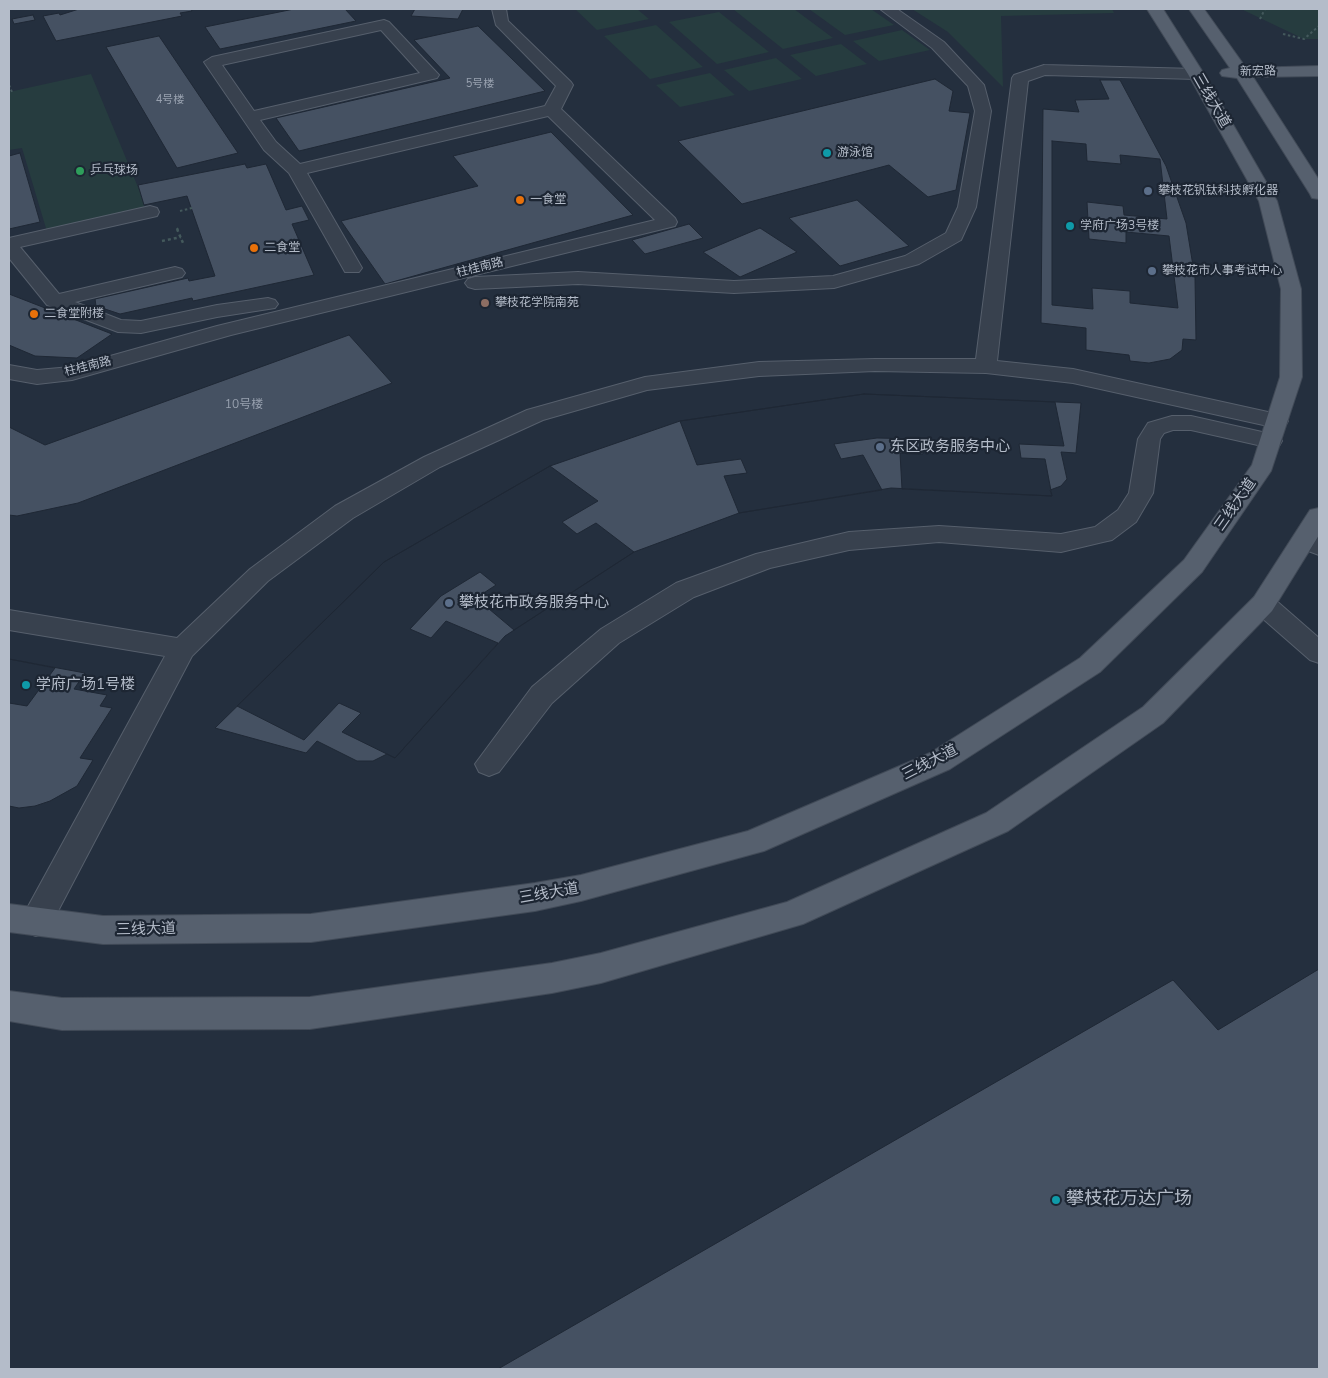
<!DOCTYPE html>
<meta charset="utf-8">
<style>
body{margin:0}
#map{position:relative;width:1328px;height:1378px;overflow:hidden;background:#242f3e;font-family:"Nunito Sans",sans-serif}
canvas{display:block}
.frame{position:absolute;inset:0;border:10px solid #b4bcc9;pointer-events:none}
</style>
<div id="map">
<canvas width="1328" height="1378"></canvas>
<div class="frame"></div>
</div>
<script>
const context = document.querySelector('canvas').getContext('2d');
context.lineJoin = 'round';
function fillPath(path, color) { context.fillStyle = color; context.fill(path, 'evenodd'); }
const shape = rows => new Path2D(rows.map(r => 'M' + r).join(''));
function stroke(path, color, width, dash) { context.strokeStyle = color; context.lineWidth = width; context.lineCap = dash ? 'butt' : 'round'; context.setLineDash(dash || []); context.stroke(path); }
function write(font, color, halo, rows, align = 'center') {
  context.font = font + ' "Nunito Sans","Noto Sans SC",sans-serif'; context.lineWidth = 4.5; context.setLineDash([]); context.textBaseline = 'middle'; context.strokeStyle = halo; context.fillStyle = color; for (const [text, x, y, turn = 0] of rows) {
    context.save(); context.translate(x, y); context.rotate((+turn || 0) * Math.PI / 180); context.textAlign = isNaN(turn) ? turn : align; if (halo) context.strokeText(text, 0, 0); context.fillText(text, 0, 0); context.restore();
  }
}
const green = shape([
 [575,9,637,9,649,19,597,30],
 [733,9,794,9,833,38,783,49],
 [809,9,871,9,894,25,845,35],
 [912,9,1112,9,1114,13,1001,16,1003,87,948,32],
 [1241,9,1319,9,1319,39,1304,39],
 [719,12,769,52,717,64,669,22],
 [656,25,703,67,650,79,604,36],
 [902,30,930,50,879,61,853,41],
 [841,44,867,64,816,76,790,55],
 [776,58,802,79,749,91,724,70],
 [710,73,735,95,680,107,656,85],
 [91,74,140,192,146,213,48,235,22,148,9,150,9,92]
]);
const building = shape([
 [79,9,191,9,192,11,180,13,182,16,56,41,43,16,59,13,60,15,79,9],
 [294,9,345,9,356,21,220,49,205,27,294,9],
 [415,9,463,9,458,19,411,16,415,9],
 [33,15,35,20,14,24,12,19,33,15],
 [478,26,545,91,299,151,276,118,450,78,414,40,478,26],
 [159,36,238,153,177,168,106,47,159,36],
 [935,79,953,91,949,111,970,113,956,190,928,197,889,165,742,204,678,141,935,79],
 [1100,80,1120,80,1166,166,1186,223,1195,278,1196,340,1183,339,1182,350,1170,359,1149,363,1130,361,1129,355,1086,350,1086,328,1041,323,1043,109,1079,112,1075,100,1109,99,1100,80],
 [551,132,633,215,385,284,341,221,478,186,453,156,551,132],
 [1052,141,1086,144,1087,161,1121,164,1120,155,1160,159,1167,219,1124,215,1123,206,1087,202,1089,239,1126,243,1126,232,1169,236,1178,308,1130,303,1130,291,1092,288,1093,309,1052,305,1052,141],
 [20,153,40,222,9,229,9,156,20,153],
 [245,164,247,168,266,164,286,210,302,206,309,220,292,224,314,275,193,301,192,298,120,314,96,306,95,299,188,278,189,281,215,276,187,196,144,205,138,185,245,164],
 [857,200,909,246,840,266,789,218,857,200],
 [689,224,703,238,645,254,632,240,689,224],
 [760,228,797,252,740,277,703,252,760,228],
 [9,294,112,334,77,358,35,356,9,345,9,294],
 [349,335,392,383,78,503,17,516,9,515,9,427,45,445,349,335],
 [864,394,1055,402,1064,446,1019,444,1021,458,1045,459,1052,496,902,489,900,453,923,454,922,439,877,438,834,444,841,459,863,455,882,490,739,513,724,476,747,473,741,459,697,465,680,421,864,394],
 [864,394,1081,403,1076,453,1061,452,1067,479,1061,486,1050,490,1052,496,891,488,739,513,634,552,505,636,395,758,387,754,373,761,357,761,317,741,306,753,215,728,384,562,550,466,680,421,864,394],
 [550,466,598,501,562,522,577,534,596,523,634,552,514,630,476,598,496,585,480,572,441,596,410,629,431,638,446,621,498,643,395,758,342,732,361,713,339,703,304,740,237,706,384,562,550,466],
 [9,659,85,673,74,689,107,695,100,706,112,708,80,758,93,760,77,786,50,801,35,806,19,808,9,806,9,659],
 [9,659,55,668,27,706,9,703,9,659],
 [1319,969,1319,1369,498,1369,1173,980,1218,1030,1319,969]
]);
const pathFar1 = shape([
 [1260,19,1265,9],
 [1283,34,1304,39,1319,26],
 [9,85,12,92],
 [180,211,192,208],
 [177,228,178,230]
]);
const path = shape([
 [177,229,183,243],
 [162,241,181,237]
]);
const minor = shape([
 [492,9,506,9,508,21,571,82,573,85,561,109,675,218,677,222,675,226,231,335,72,380,37,384,9,379,9,365,37,370,71,367,217,326,655,220,548,116,307,173,362,268,359,272,345,272,289,173,264,150,204,62,212,57,384,20,389,22,439,75,437,78,260,120,276,142,300,164,545,106,556,86,496,25,492,9],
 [381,30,420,73,254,111,222,65,381,30],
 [880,9,897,9,944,42,984,85,991,111,976,207,961,240,919,264,834,288,734,293,578,284,475,289,468,287,465,283,468,279,475,277,578,272,734,281,833,276,905,256,946,233,958,207,975,111,968,86,932,48,880,9],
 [1044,65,1196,69,1204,74,1196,79,1045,75,1028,81,997,361,1073,369,1277,414,1285,416,1288,421,1285,426,1277,428,1073,383,986,373,875,371,759,376,647,390,543,420,440,467,353,518,268,581,192,656,47,932,36,936,25,932,20,922,25,912,165,656,9,630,9,610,177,638,250,569,335,506,424,457,527,410,645,377,759,362,875,359,976,359,1012,78,1014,75,1044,65],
 [150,206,157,208,159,212,157,216,20,247,59,294,175,267,182,269,185,273,182,277,75,302,121,320,141,321,217,305,268,298,275,300,278,304,275,308,217,317,141,333,118,332,47,305,9,258,9,238,150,206],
 [1172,416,1191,416,1271,434,1279,436,1282,441,1279,446,1271,448,1191,430,1173,430,1164,433,1160,439,1153,493,1136,522,1112,540,1103,542,1061,552,939,542,849,550,770,568,694,597,619,643,552,703,499,772,489,776,479,772,475,764,532,687,601,629,676,583,756,554,849,532,939,526,1061,534,1095,527,1118,510,1129,493,1138,439,1148,423,1172,416],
 [1304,531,1319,537,1319,555,1295,546,1292,540,1295,534,1304,531],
 [1263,595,1272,597,1319,638,1319,663,1310,660,1254,611,1250,604,1254,597,1263,595]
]);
const major = shape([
 [1147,9,1163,9,1204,74,1277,201,1301,289,1302,377,1271,471,1202,572,1100,672,950,769,764,851,581,901,535,911,311,942,103,944,9,932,9,904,103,916,311,914,535,883,581,875,748,831,930,753,1080,658,1184,560,1252,465,1280,377,1281,289,1259,201,1188,74,1147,9],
 [1189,9,1204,9,1246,68,1319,66,1319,76,1253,77,1319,180,1319,199,1312,198,1310,194,1237,78,1222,76,1220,73,1222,70,1230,68,1189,9],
 [1319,508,1319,535,1272,611,1163,723,1008,831,803,924,601,983,552,993,310,1029,62,1030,9,1021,9,991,62,998,310,997,552,963,601,953,787,902,986,813,1143,707,1254,597,1310,510,1319,508]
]);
const markers = [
 [827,153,5,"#0f9aa8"],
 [80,171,5,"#2e9e5b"],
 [1148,191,5,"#5c6f8a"],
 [520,200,5,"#e8710a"],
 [1070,226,5,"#0f9aa8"],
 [254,248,5,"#e8710a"],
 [1152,271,5,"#5c6f8a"],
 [485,303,5,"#8d6e63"],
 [34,314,5,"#e8710a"],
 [880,447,5,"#5c6f8a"],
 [449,603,5,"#5c6f8a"],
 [26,685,5,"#0f9aa8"],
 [1056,1200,5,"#0f9aa8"]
];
const farNumbernames = [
 ["5号楼",480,84],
 ["4号楼",170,100]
];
const farStreetnames = [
 ["新宏路",1258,72,-1],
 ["柱桂南路",480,268,-14],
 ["柱桂南路",88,367,-14]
];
const farPoinames = [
 ["游泳馆",837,153],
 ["乒乓球场",90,171],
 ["攀枝花钒钛科技孵化器",1158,191],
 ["一食堂",530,200],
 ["学府广场3号楼",1080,226],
 ["二食堂",264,248],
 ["攀枝花市人事考试中心",1162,271],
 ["攀枝花学院南苑",495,303],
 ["二食堂附楼",44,314]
];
const numberNames = [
 ["10号楼",244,405]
];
const streetNames = [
 ["三线大道",1211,101,60],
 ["三线大道",1236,505,-55],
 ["三线大道",930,763,-27],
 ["三线大道",549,894,-10],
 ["三线大道",146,930,-1]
];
const poiNames = [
 ["东区政务服务中心",890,447],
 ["攀枝花市政务服务中心",459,603],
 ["学府广场1号楼",36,685]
];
const nearPoinames = [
 ["攀枝花万达广场",1066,1200]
];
fillPath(green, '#263c3f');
fillPath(building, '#455162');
stroke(building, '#1f2835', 1);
stroke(minor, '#565f6c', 2);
stroke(major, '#414a57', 2);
stroke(pathFar1, '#44595c', 2, [2.5, 2.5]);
stroke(path, '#44595c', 2.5, [3, 3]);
fillPath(minor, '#38414e');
fillPath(major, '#56606e');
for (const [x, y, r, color] of markers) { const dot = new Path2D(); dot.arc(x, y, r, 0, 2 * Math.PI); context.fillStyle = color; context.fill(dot); stroke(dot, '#1d2633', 2); }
write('11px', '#98a1af', null, farNumbernames);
write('12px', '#b4bcc9', '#1d2633', farStreetnames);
write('12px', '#b4bcc9', '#1d2633', farPoinames, 'left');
write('12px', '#98a1af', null, numberNames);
write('15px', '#b4bcc9', '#1d2633', streetNames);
write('15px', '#b4bcc9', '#1d2633', poiNames, 'left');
write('18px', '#b4bcc9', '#1d2633', nearPoinames, 'left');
</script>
